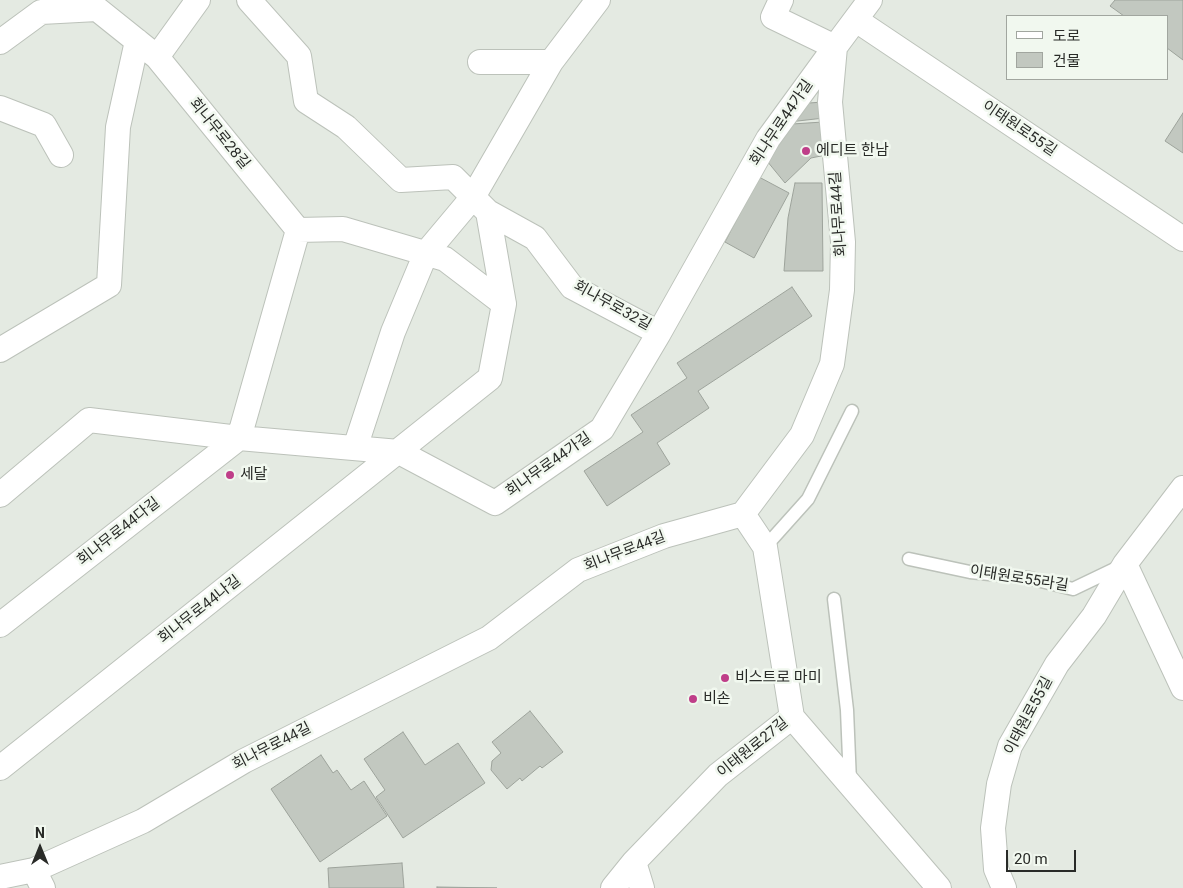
<!DOCTYPE html>
<meta charset="utf-8">
<style>
body{margin:0}
#map{position:relative;width:1183px;height:888px;overflow:hidden;background:#e4eae2;font-family:Roboto,"Noto Sans KR",sans-serif}
canvas{display:block}
.legend{position:absolute;left:1006px;top:15px;width:162px;height:65px;box-sizing:border-box;background:#f1f8ef;border:1px solid #a1a69f;margin:0;padding:6px 9px;list-style:none;font-size:15px;color:#292b28}
.legend li{display:flex;align-items:center;gap:10px;height:25px}
.legend b{width:25px;border:1px solid #a1a69f}
.north{position:absolute;left:15px;top:823px;width:50px;height:50px;-webkit-text-stroke:4px #f1f8ef;paint-order:stroke;rotate:0deg;font-size:14px;font-weight:700;line-height:20px;text-align:center;color:#292b28}
.north::after{content:'';display:block;margin:auto;width:18px;height:22px;background:#292b28;clip-path:polygon(50% 0,100% 100%,50% 72%,0 100%)}
.scale{position:absolute;left:1006px;top:850px;width:70px;height:22px;box-sizing:border-box;border:2px solid #292b28;border-top:0;padding-left:6px;font-size:15px;line-height:18px;white-space:nowrap;color:#292b28;-webkit-text-stroke:4px #f1f8ef;paint-order:stroke}
</style>
<div id="map">
<canvas width="1183" height="888"></canvas>
<ul class="legend">
<li><b style="height:6px;background:#fff"></b>도로</li>
<li><b style="height:14px;background:#c2c8c0"></b>건물</li>
</ul>
<div class="north">N</div>
<div class="scale">20 m</div>
</div>
<script>
const context = document.querySelector('canvas').getContext('2d');
context.lineJoin = 'round';
function fillPath(path, color) { context.fillStyle = color; context.fill(path, 'evenodd'); }
const shape = rows => new Path2D(rows.map(r => 'M' + r).join(''));
function stroke(path, color, width, dash) { context.strokeStyle = color; context.lineWidth = width; context.lineCap = dash ? 'butt' : 'round'; context.setLineDash(dash || []); context.stroke(path); }
function write(font, color, halo, rows, align = 'center') {
  context.font = font + ' Roboto,"Noto Sans KR",sans-serif'; context.lineWidth = 5; context.setLineDash([]); context.textBaseline = 'middle'; context.strokeStyle = halo; context.fillStyle = color; for (const [text, x, y, turn = 0] of rows) {
    context.save(); context.translate(x, y); context.rotate((+turn || 0) * Math.PI / 180); context.textAlign = isNaN(turn) ? turn : align; if (halo) context.strokeText(text, 0, 0); context.fillText(text, 0, 0); context.restore();
  }
}
const building = shape([
 [1115,0,1183,0,1183,60,1167,48,1167,16,1124,16,1110,6,1115,0],
 [822,102,824,118,789,122,797,104,822,102],
 [1183,113,1183,153,1165,141,1183,113],
 [823,122,826,155,811,158,785,183,767,161,792,124,823,122],
 [759,177,789,193,754,258,725,242,759,177],
 [795,183,822,183,823,271,784,271,788,218,795,183],
 [792,287,812,316,698,391,709,408,657,443,670,464,607,506,584,471,643,432,631,415,687,378,677,363,792,287],
 [530,711,563,752,542,768,540,766,522,781,520,778,507,789,491,770,492,761,501,753,492,742,530,711],
 [403,732,425,765,458,743,485,783,403,838,376,797,385,790,364,759,403,732],
 [321,755,333,773,337,770,351,790,364,781,387,816,320,862,271,789,321,755],
 [402,863,404,888,329,888,328,868,402,863],
 [437,887,497,888,437,888,437,887]
]);
const service = shape([
 [765,547,808,499,852,411],
 [909,559,970,572,1029,578,1073,589,1121,566],
 [834,599,847,710,850,782]
]);
const minor = shape([
 [249,0,299,56,306,101,346,127,401,180,453,177,488,212,535,238,572,287,659,333],
 [856,20,1183,239],
 [0,42,41,12,97,9,157,57,298,230,343,229,445,259,504,304,490,378,0,768],
 [157,57,198,0],
 [480,62,551,62,598,0],
 [0,108,44,125,61,155],
 [488,212,504,304],
 [0,350,109,285,118,127,137,41],
 [355,448,393,332,426,253,473,197,551,62],
 [0,495,89,420,239,438,399,452,495,503,602,429,659,333,768,139,835,47,773,17,781,0],
 [1125,564,1183,688],
 [0,625,239,438,298,230],
 [792,717,939,888],
 [34,870,43,888],
 [0,877,34,870,143,821,244,761,489,638,578,570,664,536,743,514,802,435,832,364,842,290,843,242,830,102,835,47,870,0],
 [613,888,634,862],
 [642,888,634,862,718,775,792,717,765,547,743,514],
 [1004,888,996,869,993,828,999,784,1010,746,1057,664,1094,616,1125,564,1183,488]
]);
const markers = [
 [806,151,5,"#bf3e89"],
 [230,475,5,"#bf3e89"],
 [725,678,5,"#bf3e89"],
 [693,699,5,"#bf3e89"]
];
const streetNames = [
 ["회나무로44가길",782,123,-56],
 ["이태원로55길",1019,129,34],
 ["회나무로28길",219,134,51],
 ["회나무로44길",839,214,-94],
 ["회나무로32길",612,306,29],
 ["회나무로44가길",549,465,-35],
 ["회나무로44다길",119,532,-38],
 ["회나무로44길",625,552,-21],
 ["이태원로55라길",1019,579,9],
 ["회나무로44나길",200,610,-38],
 ["이태원로55길",1029,716,-62],
 ["회나무로44길",272,747,-27],
 ["이태원로27길",753,748,-39]
];
const poiNames = [
 ["에디트 한남",816,151],
 ["세달",240,475],
 ["비스트로 마미",735,678],
 ["비손",703,699]
];
fillPath(building, '#c2c8c0');
stroke(building, '#9da39b', 1);
stroke(service, '#bcc2ba', 15);
stroke(minor, '#bcc2ba', 26);
stroke(service, '#fff', 12);
stroke(minor, '#fff', 24);
for (const [x, y, r, color] of markers) { const dot = new Path2D(); dot.arc(x, y, r, 0, 2 * Math.PI); context.fillStyle = color; context.fill(dot); stroke(dot, '#f1f8ef', 2); }
write('15px', '#292b28', '#f1f8ef', streetNames);
write('15px', '#292b28', '#f1f8ef', poiNames, 'left');
</script>
